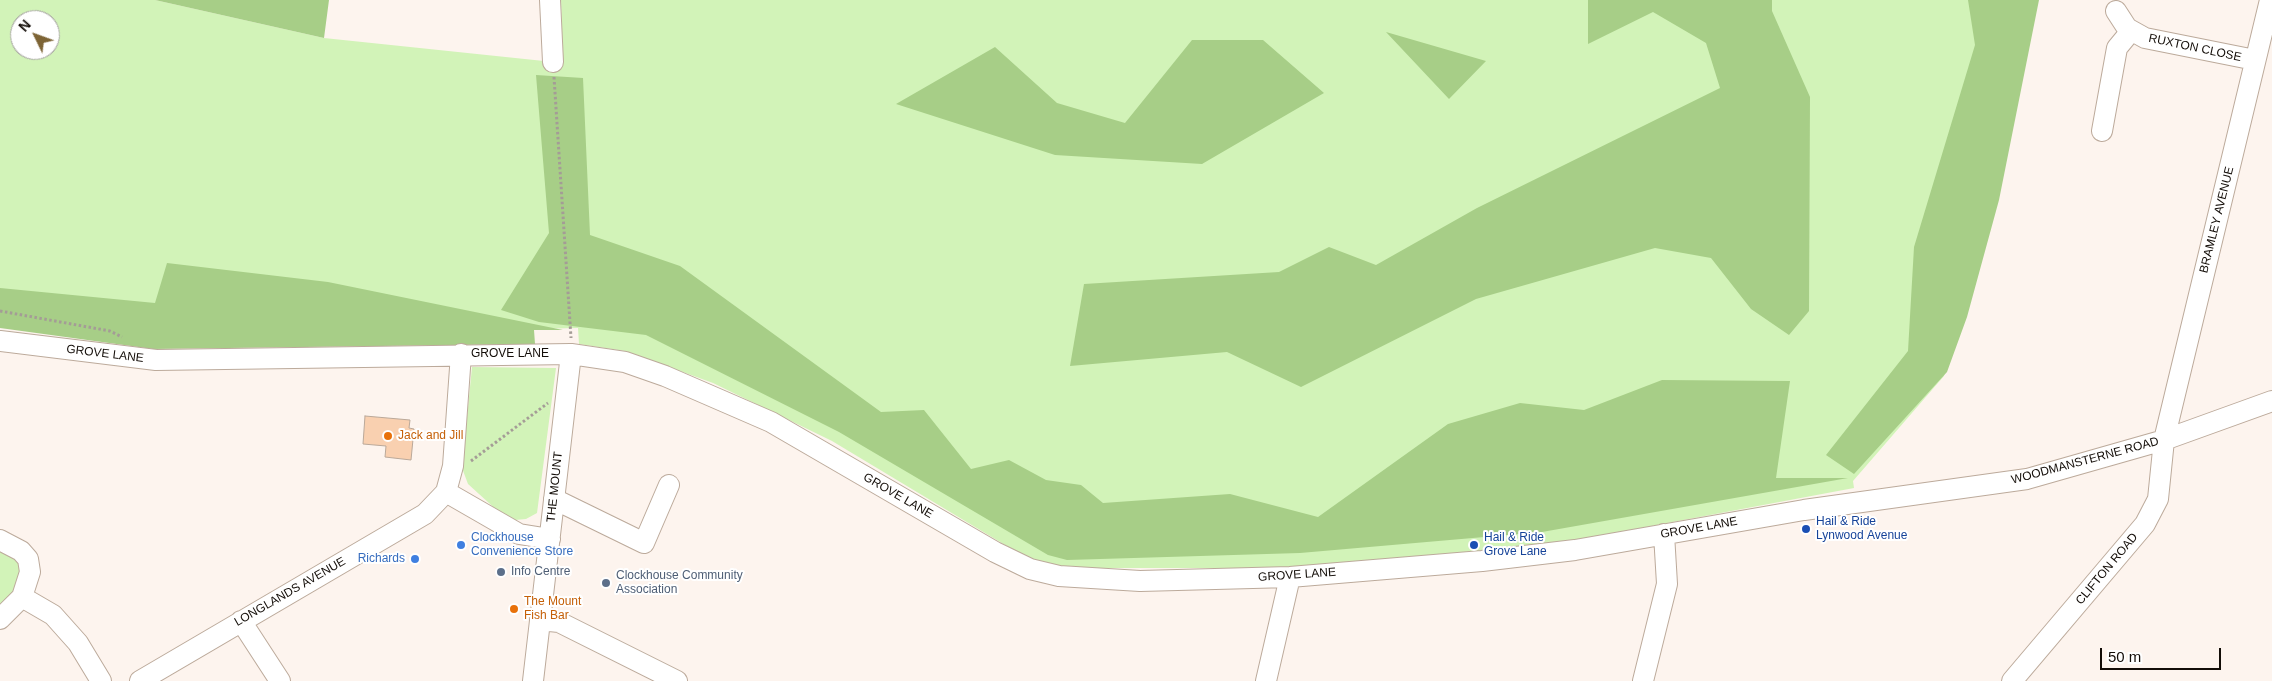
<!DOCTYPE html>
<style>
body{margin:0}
#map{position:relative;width:2272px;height:681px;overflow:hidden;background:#fdf4ee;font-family:Helvetica,sans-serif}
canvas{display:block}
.north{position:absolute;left:10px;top:10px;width:50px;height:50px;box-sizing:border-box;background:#fff;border:1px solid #a19e9c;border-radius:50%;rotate:312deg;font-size:14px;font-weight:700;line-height:20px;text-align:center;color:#130d08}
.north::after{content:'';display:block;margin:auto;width:18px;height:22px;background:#7d6435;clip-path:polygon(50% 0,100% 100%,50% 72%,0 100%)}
.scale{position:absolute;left:2100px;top:648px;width:121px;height:22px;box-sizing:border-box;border:2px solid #130d08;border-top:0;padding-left:6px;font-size:15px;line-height:18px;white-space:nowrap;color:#130d08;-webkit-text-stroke:4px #fff;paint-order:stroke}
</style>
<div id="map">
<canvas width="2272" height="681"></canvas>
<div class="north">N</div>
<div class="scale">50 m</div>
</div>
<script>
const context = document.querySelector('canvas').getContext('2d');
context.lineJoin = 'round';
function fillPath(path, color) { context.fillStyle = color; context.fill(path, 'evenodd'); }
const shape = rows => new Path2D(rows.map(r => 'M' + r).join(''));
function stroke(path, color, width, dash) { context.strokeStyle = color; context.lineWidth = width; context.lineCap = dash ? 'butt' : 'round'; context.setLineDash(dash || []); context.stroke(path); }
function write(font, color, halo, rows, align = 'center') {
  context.font = font + ' Helvetica,sans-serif'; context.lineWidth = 4; context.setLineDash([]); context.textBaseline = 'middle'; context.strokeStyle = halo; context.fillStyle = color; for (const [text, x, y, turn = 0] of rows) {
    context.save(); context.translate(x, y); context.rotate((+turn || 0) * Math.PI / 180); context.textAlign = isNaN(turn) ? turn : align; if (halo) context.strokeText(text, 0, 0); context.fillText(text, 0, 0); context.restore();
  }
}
const green = shape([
 [0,0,155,0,324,38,563,63,561,0,2036,0,1988,234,1944,376,1853,481,1854,488,1662,524,1542,549,1289,568,1079,568,1049,567,1010,548,832,441,713,383,625,351,579,344,578,328,534,329,0,296],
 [20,20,50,20,50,50,20,50],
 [472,367,556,368,537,513,526,519,515,520,501,514,468,484,462,468],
 [0,545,22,561,15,593,0,613]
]);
const forest = shape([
 [155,0,329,0,324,38],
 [1588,0,1772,0,1772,11,1810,97,1809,311,1789,335,1751,309,1711,258,1655,248,1476,299,1301,387,1227,352,1070,366,1084,284,1279,272,1329,247,1376,265,1477,208,1720,88,1706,43,1653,12,1588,44],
 [1968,0,2039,0,1999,200,1967,317,1947,372,1854,474,1826,455,1908,351,1914,247,1975,45],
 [1386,32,1486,61,1449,99],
 [1192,40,1263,40,1324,93,1202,164,1055,155,896,104,995,47,1057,103,1125,123],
 [536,75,583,78,590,235,680,266,881,412,924,410,971,469,1009,460,1046,480,1081,485,1103,503,1230,494,1318,517,1448,424,1520,403,1584,410,1662,380,1790,381,1776,478,1848,478,1542,532,1300,553,1067,560,1048,555,839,432,646,335,539,322,501,310,549,233],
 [167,263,328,282,563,330,534,330,535,344,153,349,0,328,0,288,155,303]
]);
const building = shape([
 [365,416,410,420,409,428,414,429,411,460,385,457,386,446,363,444,365,416]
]);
const path = shape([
 [554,77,571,338],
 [0,311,110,331,122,337],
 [471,461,548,403]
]);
const minor = shape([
 [550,0,553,62],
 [2116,11,2127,28,2145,38,2255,60],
 [2102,131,2117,48,2131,31],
 [0,341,156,360,571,354,625,362,665,376,771,422,995,552,1030,569,1059,576,1140,581,1290,577,1482,561,1575,550,1804,510,2027,479,2164,440,2272,401],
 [446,492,519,534,550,539],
 [554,499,644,543,669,485],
 [0,540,21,551,28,559,30,572,22,597,0,619],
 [22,597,53,615,78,643,101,681],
 [540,620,559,622,677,681],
 [241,621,280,681],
 [140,681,425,514,446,492,453,466,461,354],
 [533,681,571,354],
 [1266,681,1290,577],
 [1643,681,1667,584,1664,534],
 [2012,681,2145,524,2158,499,2164,440,2270,0]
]);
const markers = [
 [388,436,5,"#e8710a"],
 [1806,529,5,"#1a4fb4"],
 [461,545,5,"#3f7fe0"],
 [1474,545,5,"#1a4fb4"],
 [415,559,5,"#3f7fe0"],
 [501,572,5,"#5c6f8a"],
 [606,583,5,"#5c6f8a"],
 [514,609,5,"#e8710a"]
];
const streetNames = [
 ["RUXTON CLOSE",2195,48,12],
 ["BRAMLEY AVENUE",2217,220,-76],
 ["GROVE LANE",105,354,7],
 ["GROVE LANE",510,354],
 ["WOODMANSTERNE ROAD",2085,461,-15],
 ["THE MOUNT",555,487,-84],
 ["GROVE LANE",898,496,30],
 ["GROVE LANE",1699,528,-10],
 ["CLIFTON ROAD",2107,569,-50],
 ["GROVE LANE",1297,575,-4],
 ["LONGLANDS AVENUE",290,592,-30]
];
const foodNames = [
 ["Jack and Jill",398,436],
 ["The Mount",524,602],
 ["Fish Bar",524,616]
];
const transitNames = [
 ["Hail & Ride",1816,522],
 ["Lynwood Avenue",1816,536],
 ["Hail & Ride",1484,538],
 ["Grove Lane",1484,552]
];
const shopNames = [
 ["Clockhouse",471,538],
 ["Convenience Store",471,552],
 ["Richards",405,559,"right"]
];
const serviceNames = [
 ["Info Centre",511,572],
 ["Clockhouse Community",616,576],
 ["Association",616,590]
];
fillPath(green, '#d2f3b8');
fillPath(forest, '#a7ce87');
fillPath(building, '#f9d0b0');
stroke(building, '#baa899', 1);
stroke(minor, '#bcaa9b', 22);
stroke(path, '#a49c96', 3, [2.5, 2.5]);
stroke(minor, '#fff', 20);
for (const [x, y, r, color] of markers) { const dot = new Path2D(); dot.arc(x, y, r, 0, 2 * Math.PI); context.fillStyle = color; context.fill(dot); stroke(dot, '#fff', 2); }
write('12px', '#130d08', '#fff', streetNames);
write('12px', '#c56008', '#fff', foodNames, 'left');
write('12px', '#164399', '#fff', transitNames, 'left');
write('12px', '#366cbe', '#fff', shopNames, 'left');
write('12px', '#4e5e75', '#fff', serviceNames, 'left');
</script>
